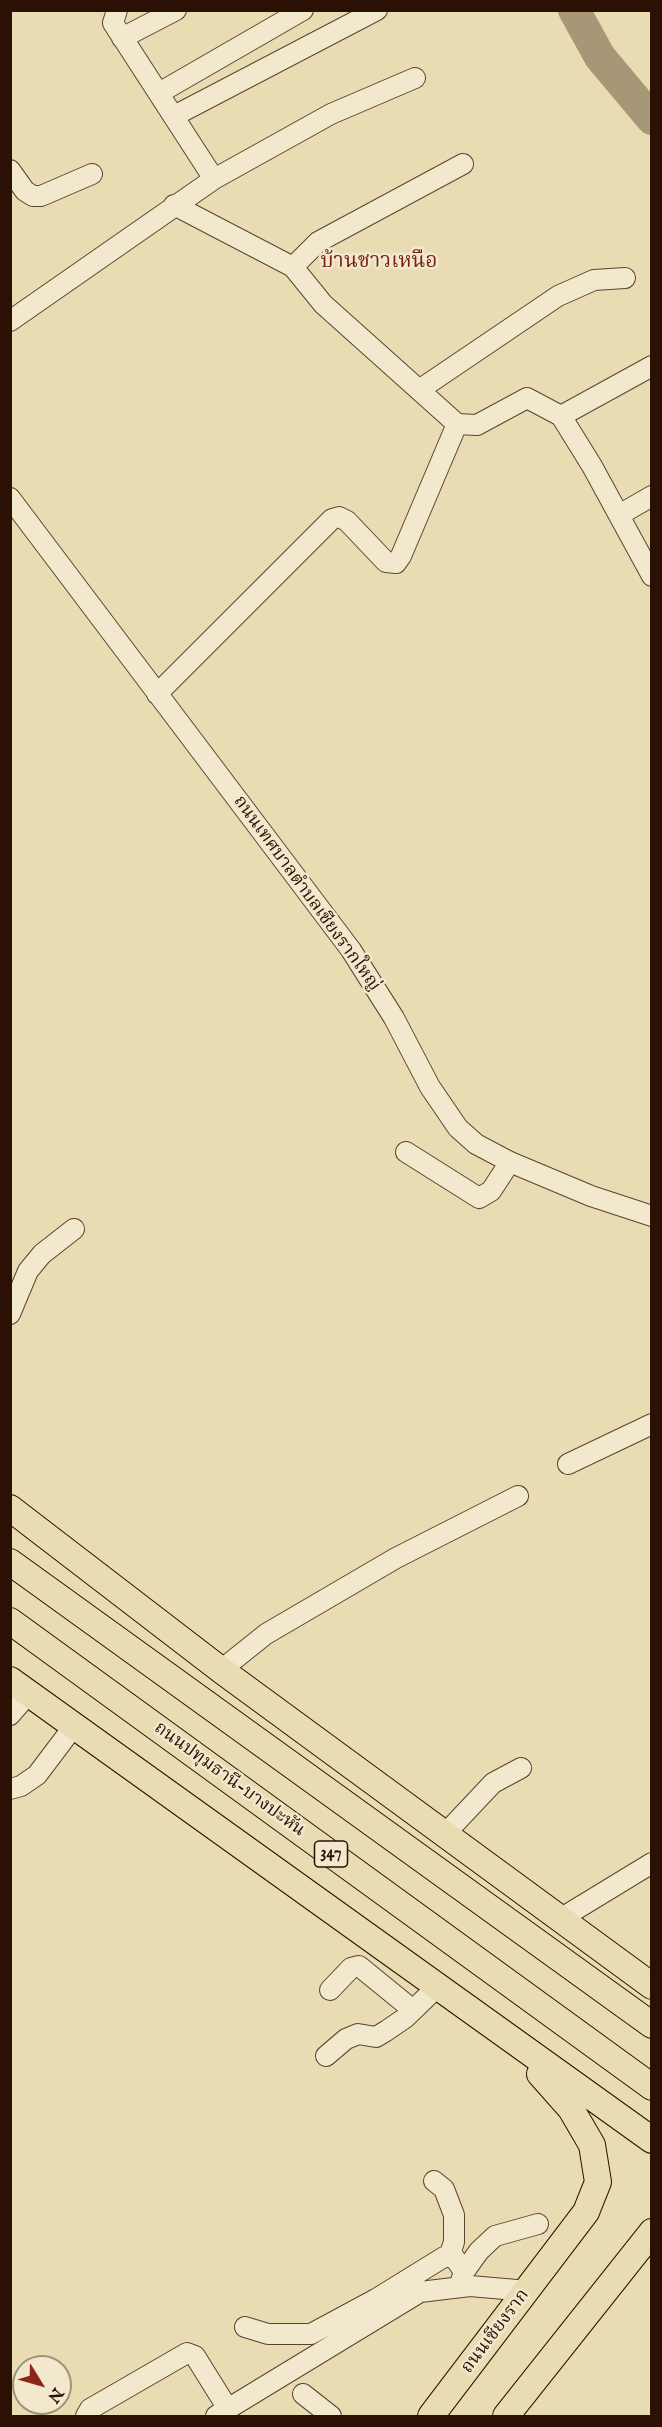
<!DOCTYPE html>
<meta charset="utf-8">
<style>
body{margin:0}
#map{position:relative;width:662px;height:2427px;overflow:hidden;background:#e9dcb2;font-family:"IM FELL English",serif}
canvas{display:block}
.frame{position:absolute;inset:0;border:12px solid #2a1103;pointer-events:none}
.north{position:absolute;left:12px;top:2355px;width:60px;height:60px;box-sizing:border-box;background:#f1e8cd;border:2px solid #a1927c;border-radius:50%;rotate:127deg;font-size:16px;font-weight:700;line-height:24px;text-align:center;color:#2a1103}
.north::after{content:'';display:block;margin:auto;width:21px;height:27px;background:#8f2418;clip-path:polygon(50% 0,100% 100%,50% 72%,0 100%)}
</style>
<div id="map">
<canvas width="662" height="2427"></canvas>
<div class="frame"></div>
<div class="north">N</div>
</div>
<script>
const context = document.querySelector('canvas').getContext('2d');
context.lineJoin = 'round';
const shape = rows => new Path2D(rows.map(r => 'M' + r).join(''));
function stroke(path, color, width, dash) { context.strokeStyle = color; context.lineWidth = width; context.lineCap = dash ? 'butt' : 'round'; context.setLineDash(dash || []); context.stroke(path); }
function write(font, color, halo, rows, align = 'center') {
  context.font = font + ' "IM FELL English","Noto Serif Thai",serif'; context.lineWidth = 5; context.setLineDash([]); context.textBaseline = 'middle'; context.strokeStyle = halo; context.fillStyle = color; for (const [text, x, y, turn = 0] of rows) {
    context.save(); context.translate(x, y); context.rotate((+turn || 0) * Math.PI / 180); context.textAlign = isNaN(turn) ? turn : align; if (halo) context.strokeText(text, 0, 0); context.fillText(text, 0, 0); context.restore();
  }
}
const river = shape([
 [574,10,600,57,652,119]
]);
const minor = shape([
 [117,10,113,23,214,179],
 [122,38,176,10],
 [159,93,303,10],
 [174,116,377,10],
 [10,170,25,191,33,196,41,196,92,174],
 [174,205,293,267,323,304,457,424,477,425,527,398,561,416,592,466,652,576],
 [293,267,318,242,463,164],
 [10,321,214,179,331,114,415,78],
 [419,390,558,296,594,280,625,278],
 [561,416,652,366],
 [10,498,351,950,394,1018,430,1087,458,1128,476,1144,510,1162,591,1196,652,1216],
 [619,515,652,496],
 [157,694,332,519,339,517,347,521,386,562,396,563,401,556,457,424],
 [406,1152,479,1198,491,1191,510,1162],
 [10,1314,28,1271,42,1254,74,1229],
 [568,1464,652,1424],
 [221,1670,266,1634,396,1558,518,1496],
 [10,1715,29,1693],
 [10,1789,21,1786,37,1775,74,1726],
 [445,1834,493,1783,521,1768],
 [560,1919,652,1863],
 [330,1990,351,1968,359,1966,413,2010],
 [326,2056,346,2039,358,2034,376,2037,386,2031,405,2018,437,1987],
 [434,2181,444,2189,454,2215,454,2242,449,2257],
 [460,2284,464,2272,479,2251,495,2236,538,2224],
 [245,2327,268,2334,311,2334,376,2299,444,2257,454,2257,464,2272],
 [303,2394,331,2416],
 [86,2416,90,2409,187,2353,195,2356,228,2409],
 [216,2416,420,2292,470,2286,528,2291]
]);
const major = shape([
 [10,1508,221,1670,652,1986],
 [10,1562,652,2025],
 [10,1621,652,2087],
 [10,1680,652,2140],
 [431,2416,586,2212,598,2182,592,2145,571,2109,540,2074],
 [506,2416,652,2232]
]);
const shields = [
 [331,1854,33]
];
const shieldNames = [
 ["347",331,1854]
];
const streetNames = [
 ["ถนนเทศบาลตำบลเชียงรากใหญ่",306,894,54],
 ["ถนนปทุมธานี-บางปะหัน",229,1780,36],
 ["ถนนเชียงราก",496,2332,-53]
];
const quarterNames = [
 ["บ้านชาวเหนือ",379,263]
];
stroke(river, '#a89776', 32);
stroke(minor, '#5a442f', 22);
stroke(major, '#2a1103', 28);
stroke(minor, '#f1e8cd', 20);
stroke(major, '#e9dcb2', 26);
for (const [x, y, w] of shields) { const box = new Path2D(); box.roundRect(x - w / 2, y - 13, w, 26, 4.5); context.fillStyle = '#f1e8cd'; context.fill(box); stroke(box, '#2a1103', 1.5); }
write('bold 16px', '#2a1103', null, shieldNames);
write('18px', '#2a1103', '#f1e8cd', streetNames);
write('21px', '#7a1f14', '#f1e8cd', quarterNames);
</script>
